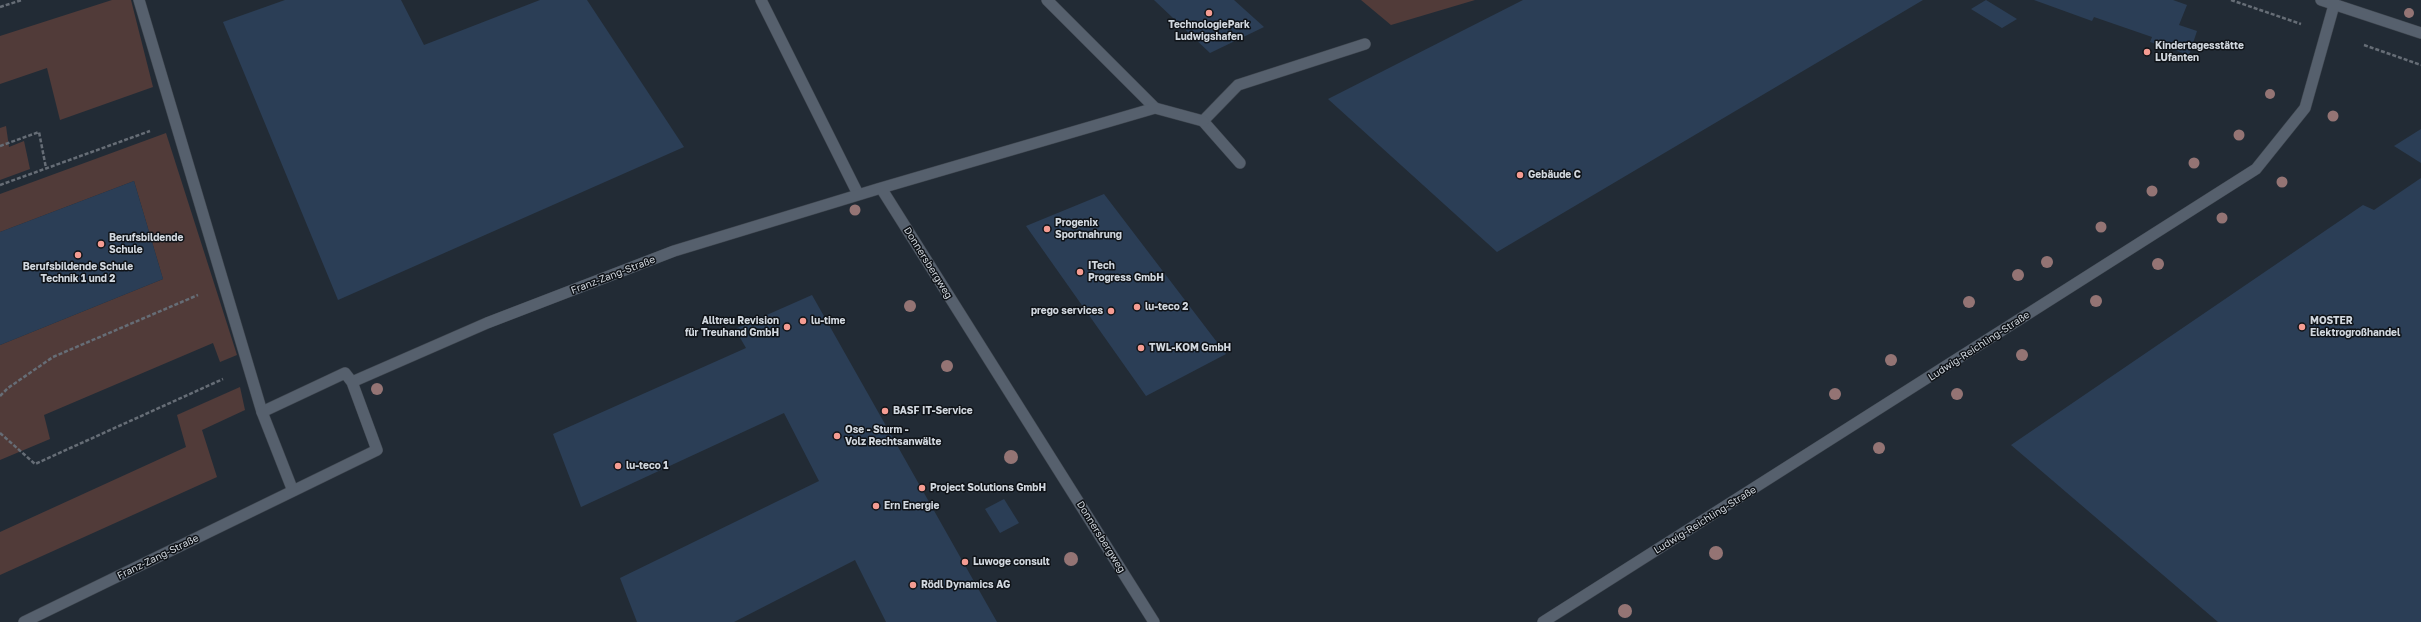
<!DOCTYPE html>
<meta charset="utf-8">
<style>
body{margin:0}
canvas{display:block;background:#222b35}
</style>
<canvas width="2421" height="622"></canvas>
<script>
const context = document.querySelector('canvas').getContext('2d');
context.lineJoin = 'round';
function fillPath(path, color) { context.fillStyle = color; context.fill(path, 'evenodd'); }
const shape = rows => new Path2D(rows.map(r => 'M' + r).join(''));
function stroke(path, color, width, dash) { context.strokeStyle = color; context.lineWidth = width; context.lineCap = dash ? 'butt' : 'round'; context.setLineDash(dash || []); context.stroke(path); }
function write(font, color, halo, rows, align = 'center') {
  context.font = font + ' "Golos Text",sans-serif'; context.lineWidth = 3; context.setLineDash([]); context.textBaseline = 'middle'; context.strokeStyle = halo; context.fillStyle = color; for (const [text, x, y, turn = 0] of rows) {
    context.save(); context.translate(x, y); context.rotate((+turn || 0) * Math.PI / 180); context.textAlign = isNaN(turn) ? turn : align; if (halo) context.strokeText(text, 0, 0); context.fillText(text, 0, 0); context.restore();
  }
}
const green = shape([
 [112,0,131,0,153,87,60,120,47,68,0,84,0,36],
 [1361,0,1475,0,1391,25],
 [6,126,9,147,24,141,30,169,0,180,0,128],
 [166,133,237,355,220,362,213,343,44,415,50,439,0,460,0,345,163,279,134,181,0,232,0,194],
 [240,387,245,410,202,430,217,477,0,575,0,532,186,447,177,415]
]);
const building = shape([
 [285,0,401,0,424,45,540,0,587,0,684,147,338,300,223,22],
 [1154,0,1234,0,1264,27,1210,53],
 [1523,0,1923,0,1497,252,1328,99],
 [1986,0,2017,19,2002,28,1971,9],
 [2034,0,2173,0,2187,5,2179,25,2197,31,2189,55,2150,42,2152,37,2094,17,2092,21],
 [2421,129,2421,163,2394,146],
 [2421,178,2421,622,2218,622,2011,445,2363,205,2374,210],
 [134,181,163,279,0,345,0,232],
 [1104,194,1226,354,1146,396,1026,226],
 [812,295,997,622,886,622,855,560,734,622,637,622,620,578,819,481,784,413,581,507,553,434,746,348,735,329],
 [1004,499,1019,523,1000,533,985,509]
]);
const path = shape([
 [2231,0,2301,24],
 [0,7,22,0],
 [2364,45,2421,65],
 [0,146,39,132,46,168],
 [0,185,150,131],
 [0,396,8,388,53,357,198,295],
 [0,433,35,464,223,379]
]);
const service = shape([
 [139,0,262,412],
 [761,0,858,194],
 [1047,0,1155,108],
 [1240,163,1203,121,1238,85,1365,44]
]);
const minor = shape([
 [2321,0,2421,33],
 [345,373,352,382,377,450,293,491,262,412,345,373],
 [352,382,487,323,674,251,881,188],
 [24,622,293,491],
 [1154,622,881,188,1155,108,1203,121],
 [1543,622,2256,169,2305,108,2334,5]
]);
const trees = [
 [2409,13,5],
 [2270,94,5],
 [2333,116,5.5],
 [2239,135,5.5],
 [2194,163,5.5],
 [2282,182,5.5],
 [2152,191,5.5],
 [855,210,5.5],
 [2222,218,5.5],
 [2101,227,5.5],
 [2047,262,6],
 [2158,264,6],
 [2018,275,6],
 [2096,301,6],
 [1969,302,6],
 [910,306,6],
 [2022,355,6],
 [1891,360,6],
 [947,366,6],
 [377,389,6],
 [1835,394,6],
 [1957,394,6],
 [1879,448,6],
 [1011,457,7],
 [1716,553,7],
 [1071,559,7],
 [1625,611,7]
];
const markers = [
 [1209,13,4,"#f59c92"],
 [2147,52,4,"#f59c92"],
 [1520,175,4,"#f59c92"],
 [1047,229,4,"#f59c92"],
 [101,244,4,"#f59c92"],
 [78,255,4,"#f59c92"],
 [1080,272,4,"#f59c92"],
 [1137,307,4,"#f59c92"],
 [1111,311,4,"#f59c92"],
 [803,321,4,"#f59c92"],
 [787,327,4,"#f59c92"],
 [2302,327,4,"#f59c92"],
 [1141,348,4,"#f59c92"],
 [885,411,4,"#f59c92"],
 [837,436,4,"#f59c92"],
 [618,466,4,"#f59c92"],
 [922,488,4,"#f59c92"],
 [876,506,4,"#f59c92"],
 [965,562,4,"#f59c92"],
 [913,585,4,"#f59c92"]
];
const poiNames = [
 ["TechnologiePark",1209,25,"center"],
 ["Ludwigshafen",1209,37,"center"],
 ["Kindertagesstätte",2155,46],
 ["LUfanten",2155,58],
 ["Gebäude C",1528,175],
 ["Progenix",1055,223],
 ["Sportnahrung",1055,235],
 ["Berufsbildende",109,238],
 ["Schule",109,250],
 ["ITech",1088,266],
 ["Progress GmbH",1088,278],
 ["Berufsbildende Schule",78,267,"center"],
 ["Technik 1 und 2",78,279,"center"],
 ["lu-teco 2",1145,307],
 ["prego services",1103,311,"right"],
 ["Alltreu Revision",779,321,"right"],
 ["für Treuhand GmbH",779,333,"right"],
 ["lu-time",811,321],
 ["MOSTER",2310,321],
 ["Elektrogroßhandel",2310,333],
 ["TWL-KOM GmbH",1149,348],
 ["BASF IT-Service",893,411],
 ["Ose - Sturm -",845,430],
 ["Volz Rechtsanwälte",845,442],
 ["lu-teco 1",626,466],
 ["Project Solutions GmbH",930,488],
 ["Ern Energie",884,506],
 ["Luwoge consult",973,562],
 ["Rödl Dynamics AG",921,585]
];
const streetNames = [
 ["Donnersbergweg",928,263,58],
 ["Franz-Zang-Straße",613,275,-21],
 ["Ludwig-Reichling-Straße",1979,346,-33],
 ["Ludwig-Reichling-Straße",1705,520,-32],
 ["Donnersbergweg",1101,537,58],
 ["Franz-Zang-Straße",158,557,-26]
];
fillPath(green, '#513b39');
fillPath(building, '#2b3e56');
stroke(service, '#3f464f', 12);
stroke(minor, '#3f464f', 12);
stroke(path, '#666d76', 2.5, [4, 2]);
stroke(service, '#56606d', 11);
stroke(minor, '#56606d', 11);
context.fillStyle = '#947474';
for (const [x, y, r] of trees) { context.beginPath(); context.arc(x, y, r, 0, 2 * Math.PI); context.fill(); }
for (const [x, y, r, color] of markers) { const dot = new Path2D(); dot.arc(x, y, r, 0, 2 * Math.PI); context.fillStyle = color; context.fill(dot); stroke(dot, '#0f1318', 1.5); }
write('bold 10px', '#d2d8df', '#0f1318', poiNames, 'left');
write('10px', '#d2d8df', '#0f1318', streetNames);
</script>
